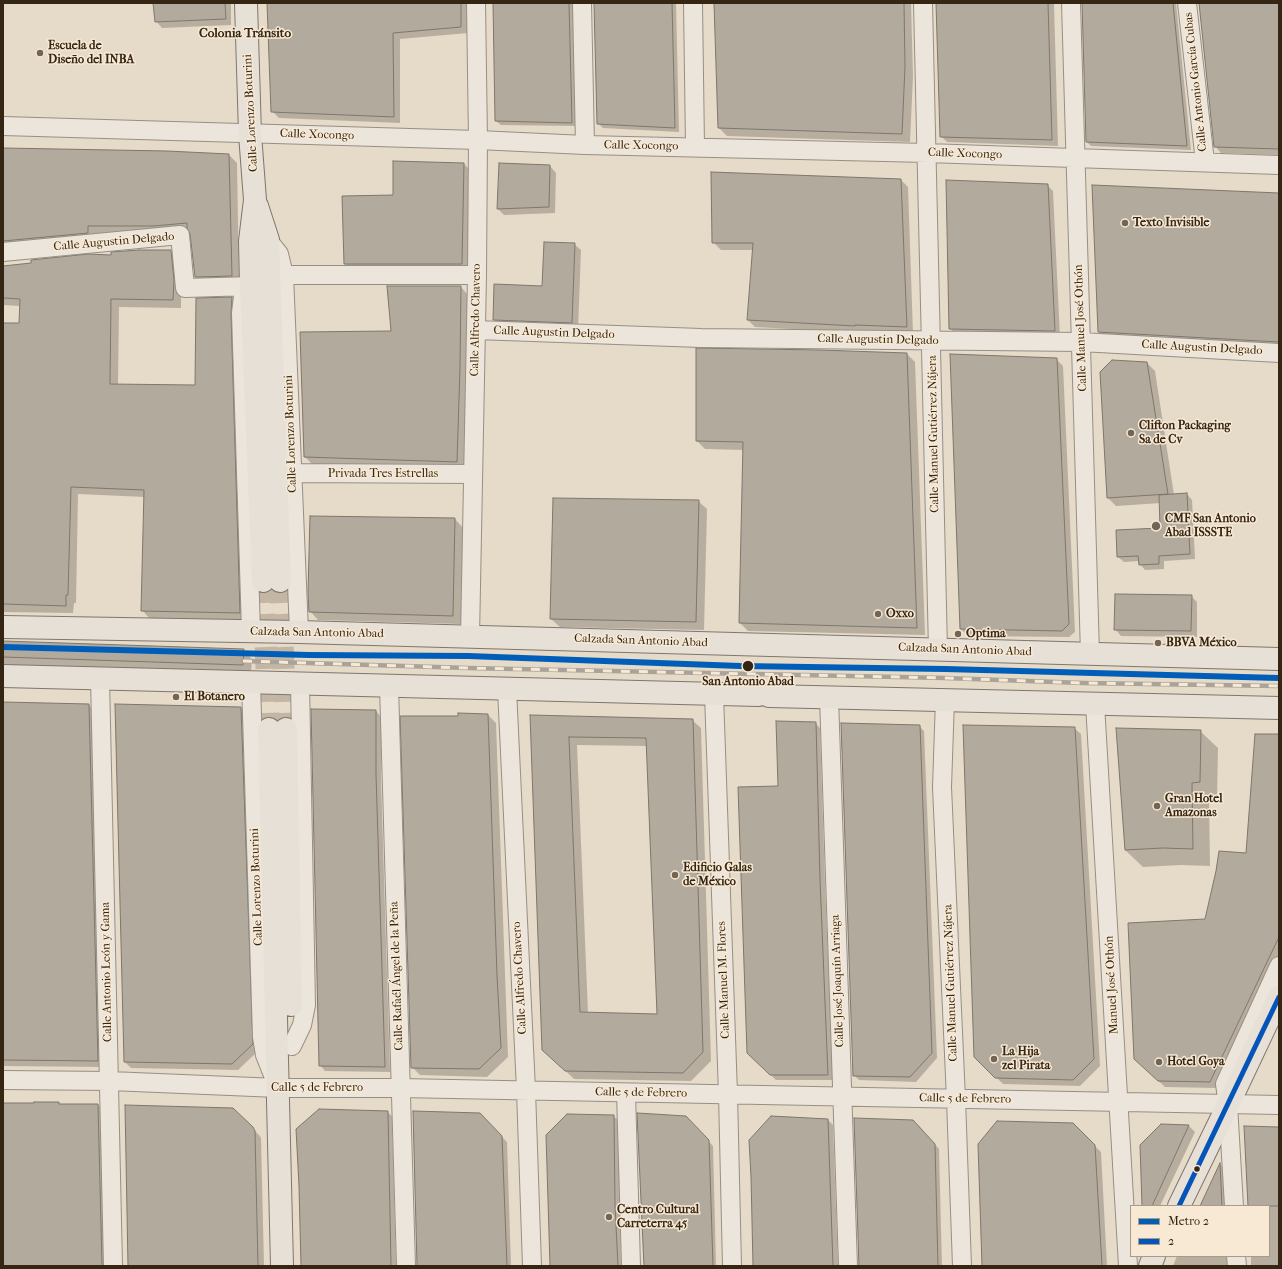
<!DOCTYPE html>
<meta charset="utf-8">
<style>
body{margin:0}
#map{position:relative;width:1282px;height:1269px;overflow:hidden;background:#e6dac9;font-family:"IM FELL French Canon",serif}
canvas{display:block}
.frame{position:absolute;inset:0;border:4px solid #352614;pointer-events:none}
.legend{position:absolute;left:1130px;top:1205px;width:140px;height:52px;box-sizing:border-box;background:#f7e9d4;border:1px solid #a99b87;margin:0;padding:5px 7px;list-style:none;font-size:12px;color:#352614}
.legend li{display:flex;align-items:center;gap:8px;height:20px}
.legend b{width:20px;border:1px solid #a99b87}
</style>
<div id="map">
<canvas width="1282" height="1269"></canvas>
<div class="frame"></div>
<ul class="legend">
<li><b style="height:5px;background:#005eb8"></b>Metro 2</li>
<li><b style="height:5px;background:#0554ba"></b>2</li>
</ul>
</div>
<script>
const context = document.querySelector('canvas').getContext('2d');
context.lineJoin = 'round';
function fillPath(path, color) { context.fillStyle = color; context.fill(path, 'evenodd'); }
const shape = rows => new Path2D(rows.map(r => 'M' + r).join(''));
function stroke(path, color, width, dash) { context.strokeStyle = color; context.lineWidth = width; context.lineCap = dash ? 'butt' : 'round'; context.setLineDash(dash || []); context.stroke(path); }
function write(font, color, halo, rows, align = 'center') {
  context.font = font + ' "IM FELL French Canon",serif'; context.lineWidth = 3; context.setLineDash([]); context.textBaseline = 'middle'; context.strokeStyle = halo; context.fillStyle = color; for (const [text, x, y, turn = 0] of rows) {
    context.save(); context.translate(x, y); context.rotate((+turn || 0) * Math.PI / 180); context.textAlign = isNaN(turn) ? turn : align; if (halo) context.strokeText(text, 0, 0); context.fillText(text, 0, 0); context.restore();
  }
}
const shadow = shape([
 [154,3,231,3,231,25,162,28,156,21],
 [268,3,467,3,468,33,400,39,400,123,279,118,272,111],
 [494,3,573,3,576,126,501,125,496,121],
 [596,3,676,3,679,132,603,128,598,123],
 [715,3,911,3,913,76,910,142,727,136,719,128],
 [937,3,1054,3,1058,146,947,142,941,136],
 [1082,3,1176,3,1191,150,1091,146,1087,142],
 [1200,3,1279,3,1279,155,1221,153,1215,146],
 [3,149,229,155,237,163,239,283,203,284,195,277,190,231,162,233,95,233,95,241,3,251],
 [464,164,472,172,470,273,354,273,345,264,343,197,394,196],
 [550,166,556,173,555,213,504,215,498,209],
 [712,173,901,180,908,187,913,334,862,333,755,327,748,320,754,250,721,250,713,242],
 [1047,185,1053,191,1060,337,956,334,950,329],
 [1279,194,1279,350,1109,342,1099,332],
 [574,244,581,250,578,329,500,326,494,320,543,287],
 [170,251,179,259,181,289,181,308,119,307,118,385,196,386,232,298,240,306,248,620,150,619,142,610,145,497,78,494,76,603,74,603,73,613,3,612,3,324,20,324,20,306,3,305,3,267,112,256],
 [460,286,468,295,465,469,313,465,305,457,392,332],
 [820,351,907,354,915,362,925,635,748,631,740,623,744,450,705,449,697,441],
 [1056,359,1063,366,1075,632,1069,637,968,636,961,629],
 [1147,363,1155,371,1174,495,1187,494,1192,500,1195,559,1164,561,1164,569,1145,570,1140,564,1139,561,1124,562,1118,557,1161,529,1161,503,1116,506,1108,498],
 [698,501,707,509,704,630,560,627,551,619],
 [455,519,463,528,461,624,318,620,310,611],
 [1191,596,1197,602,1197,637,1121,636,1115,629],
 [3,642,243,650,252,659,251,673,3,665],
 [3,703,89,705,95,711,104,1067,3,1066],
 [241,708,247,715,258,1051,238,1070,131,1068,125,1062],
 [376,711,381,717,381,780,390,1072,325,1071,320,1065],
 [488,715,496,723,508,1057,487,1077,420,1075,412,1067,459,717],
 [531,716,692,720,701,728,711,1061,691,1081,574,1079,543,1049],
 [577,745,648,746,658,1016,588,1013],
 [815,723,820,728,825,884,833,1080,776,1080,748,1053,779,787],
 [919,726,924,731,937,1058,916,1082,859,1080,854,1075],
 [1074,728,1081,734,1100,1066,1080,1086,1003,1084,975,1056],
 [1117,729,1200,731,1218,748,1217,799,1209,800,1210,866,1181,865,1143,867,1125,850],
 [1279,735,1279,957,1216,1088,1165,1087,1142,1065,1247,854],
 [3,1104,98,1105,104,1111,107,1266,3,1266],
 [232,1108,259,1135,261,1138,264,1266,129,1266],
 [387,1112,392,1116,396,1266,302,1266],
 [479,1114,507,1142,511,1266,418,1266],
 [613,1116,618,1120,621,1266,551,1266],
 [686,1117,713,1146,716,1266,644,1266],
 [771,1117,828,1120,833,1125,838,1266,755,1266],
 [1072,1124,1101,1152,1107,1266,983,1266],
 [918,1125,939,1149,942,1266,860,1266],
 [1161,1126,1189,1126,1195,1132,1160,1206,1143,1206],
 [1279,1128,1279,1266,1251,1266,1251,1256,1269,1256,1269,1206,1249,1206],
 [1220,1164,1224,1168,1226,1206,1201,1206],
 [1177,1256,1228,1256,1229,1266,1173,1266]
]);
const building = shape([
 [153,3,225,3,226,19,155,22,153,3],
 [267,3,461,3,461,27,393,33,394,117,271,112,267,3],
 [493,3,569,3,572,123,495,121,493,3],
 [594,3,672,3,675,128,597,124,594,3],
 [714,3,904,3,905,67,902,134,718,128,714,3],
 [936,3,1048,3,1052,140,940,137,936,3],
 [1082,3,1173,3,1187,146,1086,142,1082,3],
 [1199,3,1279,3,1279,149,1214,147,1199,3],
 [3,148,167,151,229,154,232,276,195,277,190,234,187,228,187,223,154,226,88,226,88,233,3,241,3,148],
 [393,161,464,163,462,264,344,264,342,196,393,195,393,161],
 [499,163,550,165,549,207,497,209,499,163],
 [711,172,901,179,907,327,855,325,855,326,747,320,753,243,712,243,711,172],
 [946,180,1048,184,1055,331,949,329,946,180],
 [1092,185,1279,193,1279,342,1098,332,1092,185],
 [544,242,575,243,572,323,493,320,494,284,542,286,544,242],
 [139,250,171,250,174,280,173,300,111,299,110,384,195,385,196,298,232,297,231,313,240,613,141,611,144,490,71,487,68,595,66,595,66,606,3,604,3,323,19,323,20,299,3,298,3,266,31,263,31,260,88,254,111,255,111,252,139,250],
 [387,286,461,286,460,368,457,462,304,457,300,332,391,331,387,286],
 [696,348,820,350,907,353,917,628,739,623,743,442,696,441,696,348],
 [950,354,1057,358,1069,624,1062,631,960,629,950,354],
 [1112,360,1147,362,1168,494,1107,498,1100,372,1112,360],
 [1187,493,1190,554,1159,556,1159,564,1139,565,1138,556,1117,557,1116,530,1160,528,1159,495,1187,493],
 [553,498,699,500,696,622,550,619,553,498],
 [310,516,455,518,453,616,309,612,308,593,310,516],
 [1115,594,1192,595,1191,631,1114,630,1115,594],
 [3,641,244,649,243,665,3,657,3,641],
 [3,702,89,704,98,1061,3,1060,3,702],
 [115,704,241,707,253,1044,232,1064,124,1062,115,704],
 [311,709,376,710,376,774,385,1067,319,1066,311,709],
 [458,713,488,714,497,975,501,1048,479,1069,411,1068,400,716,458,716,458,713],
 [530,715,693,719,703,1052,683,1073,565,1071,542,1050,530,715],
 [569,737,646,738,657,1014,580,1012,569,737],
 [776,721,816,722,820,879,828,1075,770,1075,747,1053,738,787,778,786,776,721],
 [841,723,920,725,932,1053,910,1077,853,1076,841,723],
 [963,725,1075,727,1094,1059,1073,1080,995,1078,974,1057,963,725],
 [1116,728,1201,730,1200,782,1192,783,1193,849,1163,848,1125,850,1116,728],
 [1255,734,1279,734,1279,937,1210,1082,1158,1081,1134,1059,1128,923,1205,919,1216,871,1219,851,1246,853,1255,734],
 [34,1102,59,1102,59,1104,98,1104,102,1266,3,1266,3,1103,34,1103,34,1102],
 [125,1105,233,1108,253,1127,255,1131,258,1266,128,1266,125,1105],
 [319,1109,388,1111,391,1266,301,1266,299,1186,296,1129,319,1109],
 [413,1111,480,1113,502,1136,507,1266,417,1266,413,1111],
 [637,1113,686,1116,709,1140,713,1266,644,1266,637,1113],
 [567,1114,614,1115,615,1205,618,1266,550,1266,546,1135,567,1114],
 [771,1116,828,1119,833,1266,753,1266,751,1177,749,1140,771,1116],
 [854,1118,913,1120,935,1144,938,1266,859,1266,854,1118],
 [997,1121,1073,1123,1095,1145,1102,1266,982,1266,978,1144,997,1121],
 [1161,1124,1189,1125,1152,1206,1142,1206,1140,1145,1161,1124],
 [1244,1126,1279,1127,1279,1206,1248,1206,1244,1126],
 [1220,1163,1222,1206,1200,1206,1220,1163]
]);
const majorTunnel = shape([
 [263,581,269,729],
 [280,581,286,729]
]);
const minor = shape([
 [582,3,585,145],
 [693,3,695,147],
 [923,3,938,650],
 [1071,3,1090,654],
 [1187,3,1205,162],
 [3,126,478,140,585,145,927,153,1279,165],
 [268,240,279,254,284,275,299,632],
 [3,252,180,235,185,288,251,286],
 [284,275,477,275],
 [248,290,243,296,241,313,251,631],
 [476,330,701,338,1081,342,1279,353],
 [292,473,473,474],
 [470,637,477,275,478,140,476,3],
 [100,679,113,1266],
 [251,683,262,1037,265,1055,275,1080],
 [389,686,406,1266],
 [507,689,526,1090,532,1266],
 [714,694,728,1094,732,1266],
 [829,697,848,1266],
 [945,699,942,787,956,1099,962,1266],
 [1095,704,1128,1266],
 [292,1046,302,1025,306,1005,300,683],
 [3,1080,110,1081,278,1088,400,1088,1279,1105],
 [626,1093,631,1266],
 [1234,1206,1228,1105,1225,1084,1279,966],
 [1236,1256,1237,1266]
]);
const major = shape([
 [246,3,250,134,255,200,250,241,251,286,263,581],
 [257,206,268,240,280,581],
 [269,729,282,1266],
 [286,729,291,1005],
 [1179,1206,1228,1105,1279,997],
 [1150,1266,1154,1256]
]);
const highway = shape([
 [3,627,299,632,1279,659],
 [3,676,759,695],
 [769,696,1279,708]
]);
const rail = shape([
 [243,661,468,668,945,678,1083,683,1279,686]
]);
const bus1 = shape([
 [1179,1206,1279,997]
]);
const metro1 = shape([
 [3,647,309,655,468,656,740,666,945,669,1279,678]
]);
const markers = [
 [40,53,4,"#736553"],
 [1125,223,4,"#736553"],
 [1131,433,4,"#736553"],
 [1156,526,5,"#736553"],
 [878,614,4,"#736553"],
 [958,634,4,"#736553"],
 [1158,643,4,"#736553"],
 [748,666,6,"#352614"],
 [176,697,4,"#736553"],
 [1157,806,4,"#736553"],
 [675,875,4,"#736553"],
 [994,1059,4,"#736553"],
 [1159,1062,4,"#736553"],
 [1197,1169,3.5,"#352614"],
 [609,1217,4,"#736553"]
];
const poiNames = [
 ["Escuela de",48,46],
 ["Diseño del INBA",48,60],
 ["Texto Invisible",1133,223],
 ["Clifton Packaging",1139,426],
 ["Sa de Cv",1139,440],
 ["CMF San Antonio",1165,519],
 ["Abad ISSSTE",1165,533],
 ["Oxxo",886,614],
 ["Optima",966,634],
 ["BBVA México",1166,643],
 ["El Botanero",184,697],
 ["Gran Hotel",1165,799],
 ["Amazonas",1165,813],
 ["Edificio Galas",683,868],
 ["de México",683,882],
 ["La Hija",1002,1052],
 ["zel Pirata",1002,1066],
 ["Hotel Goya",1167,1062],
 ["Centro Cultural",617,1210],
 ["Carreterra 45",617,1224]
];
const streetNames = [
 ["Calle Antonio García Cubas",1196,82,-96],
 ["Calle Lorenzo Boturini",251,113,-93],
 ["Calle Xocongo",317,135,2],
 ["Calle Xocongo",641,146,1],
 ["Calle Xocongo",965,154,2],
 ["Calle Augustin Delgado",114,242,-5],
 ["Calle Alfredo Chavero",476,320,-89],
 ["Calle Manuel José Othón",1081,328,-92],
 ["Calle Augustin Delgado",554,333,2],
 ["Calle Augustin Delgado",878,340,1],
 ["Calle Augustin Delgado",1202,348,3],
 ["Calle Lorenzo Boturini",291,434,-92],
 ["Calle Manuel Gutiérrez Nájera",934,434,-91],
 ["Privada Tres Estrellas",383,474],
 ["Calzada San Antonio Abad",317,633,1],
 ["Calzada San Antonio Abad",641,641,2],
 ["Calzada San Antonio Abad",965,650,2],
 ["Calle Lorenzo Boturini",257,887,-92],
 ["Calle Antonio León y Gama",107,972,-91],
 ["Calle Rafaél Ángel de la Peña",397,976,-92],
 ["Calle Alfredo Chavero",520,978,-93],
 ["Calle Manuel M. Flores",724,980,-92],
 ["Calle José Joaquín Arriaga",838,981,-92],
 ["Calle Manuel Gutiérrez Nájera",951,983,-92],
 ["Manuel José Othón",1112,985,-93],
 ["Calle 5 de Febrero",317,1088],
 ["Calle 5 de Febrero",641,1093,1],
 ["Calle 5 de Febrero",965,1099,1]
];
const stopNames = [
 ["San Antonio Abad",748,682]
];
const neighbourhoodNames = [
 ["Colonia Tránsito",245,34]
];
fillPath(shadow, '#0003');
fillPath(building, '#b3aa9e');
stroke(building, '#7f766c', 1);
stroke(majorTunnel, '#c3b6a5', 22, [22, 11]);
stroke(minor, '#988f83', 20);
stroke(major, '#7f766c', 24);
stroke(highway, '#7f766c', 24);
stroke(minor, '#ebe5dc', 18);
stroke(major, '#e7e0d7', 22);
stroke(highway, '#e7e0d7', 22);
stroke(rail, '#a9a39a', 4.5);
stroke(rail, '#f7e9d4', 3, [9]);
stroke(bus1, '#0554ba', 5);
stroke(metro1, '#005eb8', 6);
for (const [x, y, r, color] of markers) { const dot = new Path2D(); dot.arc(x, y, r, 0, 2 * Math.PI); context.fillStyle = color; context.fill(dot); stroke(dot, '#f7e9d4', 1.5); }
write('bold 12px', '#352614', '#f7e9d4', poiNames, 'left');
write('12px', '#352614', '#f7e9d4', streetNames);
write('bold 12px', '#352614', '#f7e9d4', stopNames);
write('bold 13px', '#352614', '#f7e9d4', neighbourhoodNames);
</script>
